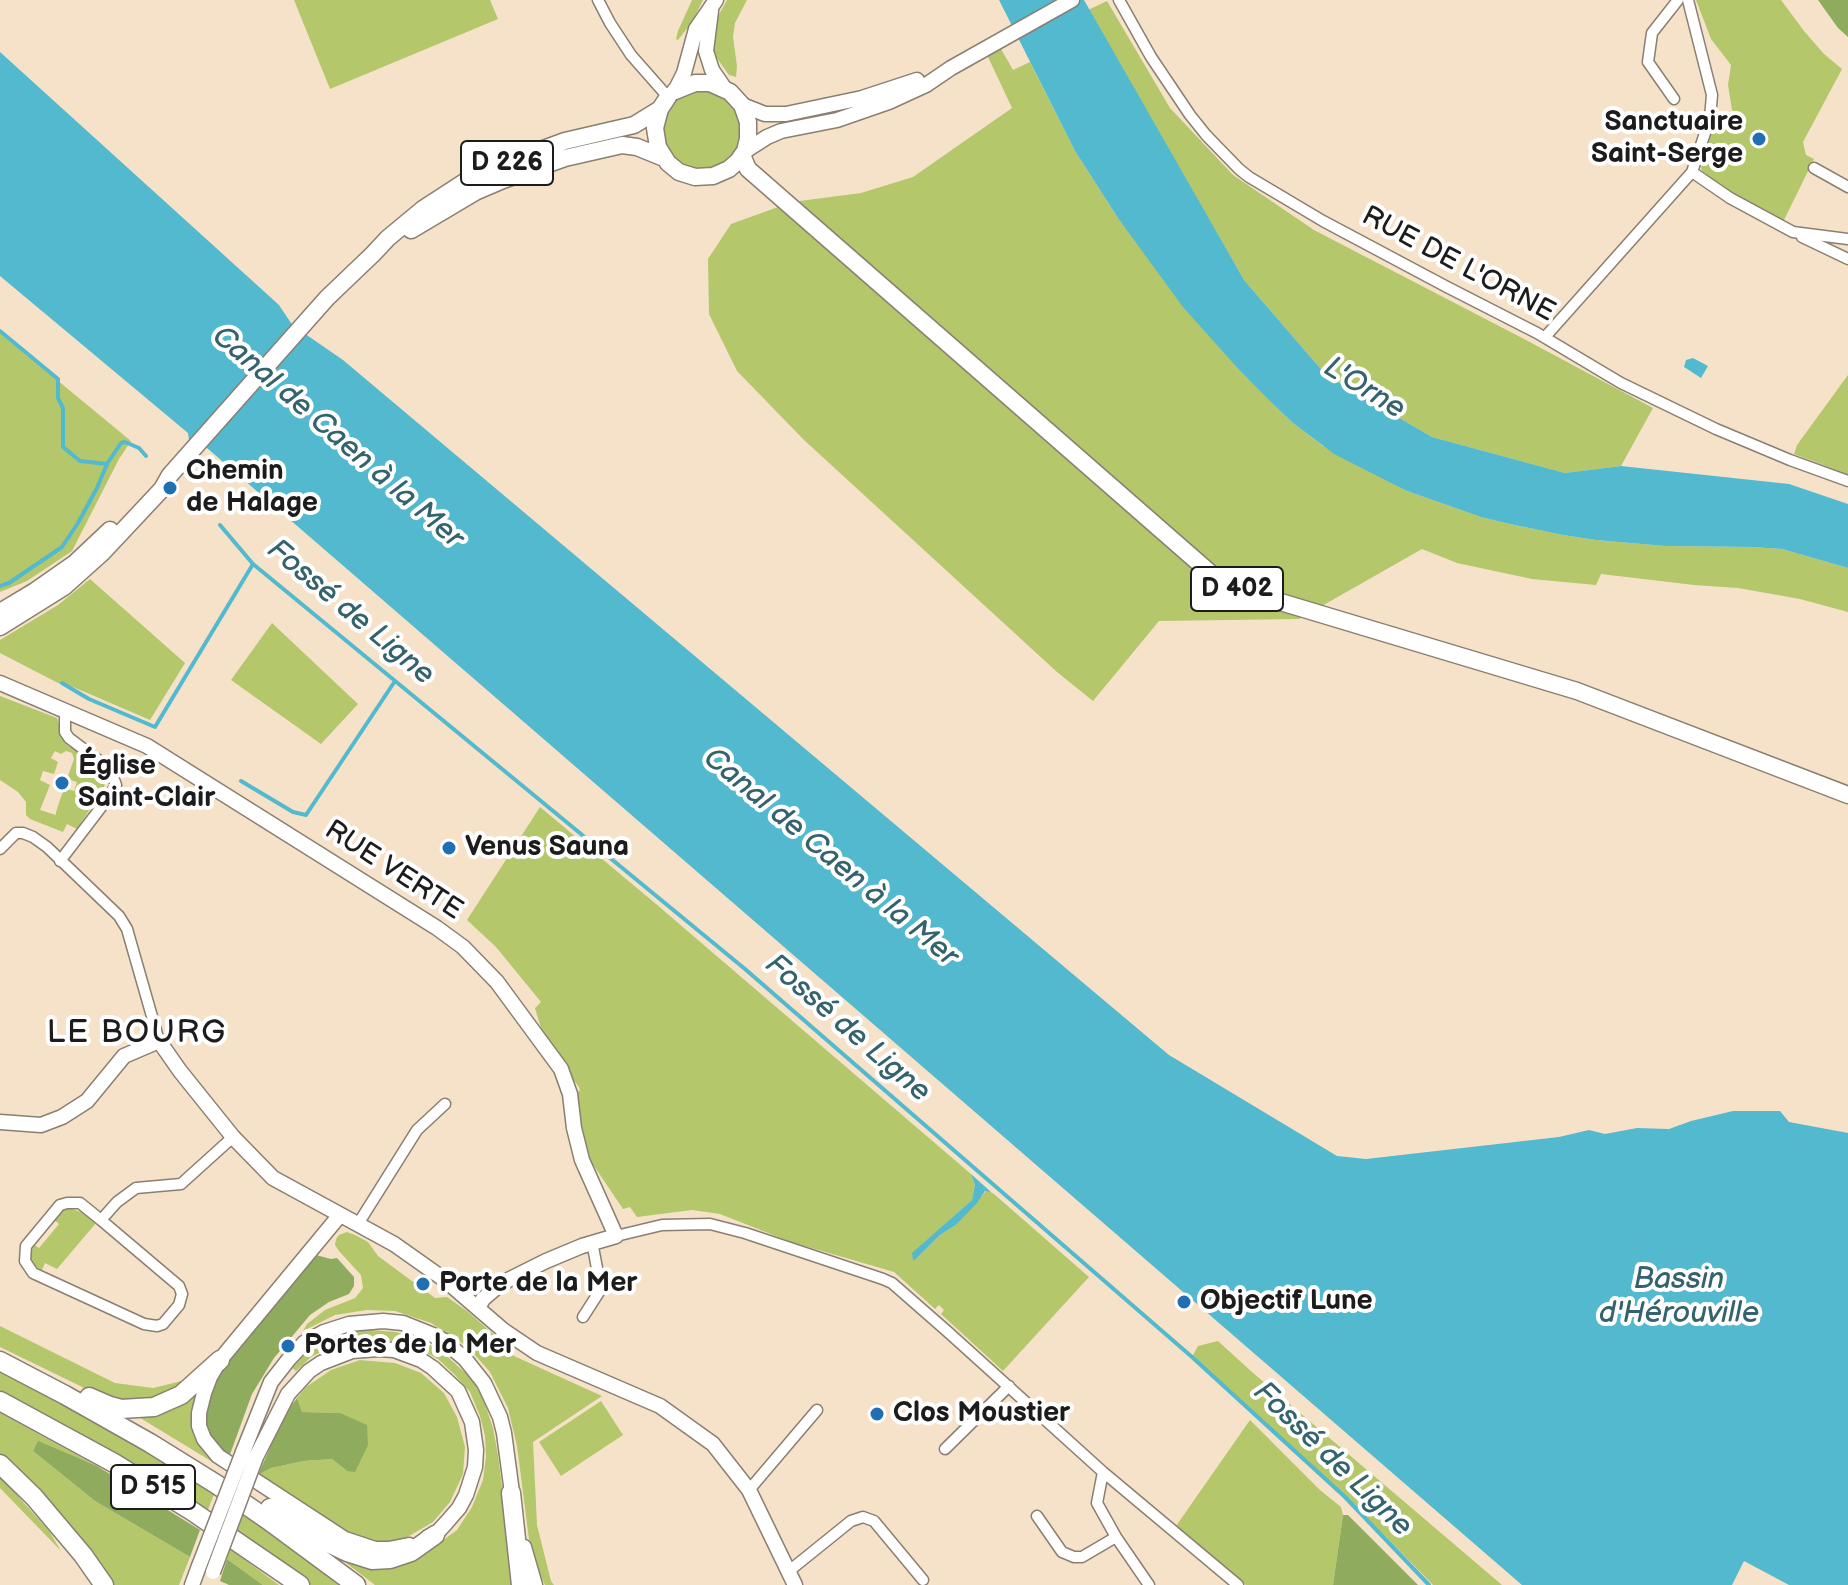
<!DOCTYPE html>
<meta charset="utf-8">
<style>
body{margin:0}
canvas{display:block;background:#f6e2c9}
</style>
<canvas width="1848" height="1585"></canvas>
<script>
const context = document.querySelector('canvas').getContext('2d');
context.lineJoin = 'round';
function fillPath(path, color) { context.fillStyle = color; context.fill(path, 'evenodd'); }
const shape = rows => new Path2D(rows.map(r => 'M' + r).join(''));
function stroke(path, color, width, dash) { context.strokeStyle = color; context.lineWidth = width; context.lineCap = dash ? 'butt' : 'round'; context.setLineDash(dash || []); context.stroke(path); }
function write(font, color, halo, rows, align = 'center') {
  context.font = font + ' "Balsamiq Sans",sans-serif'; context.lineWidth = 8; context.setLineDash([]); context.textBaseline = 'middle'; context.strokeStyle = halo; context.fillStyle = color; for (const [text, x, y, turn = 0] of rows) {
    context.save(); context.translate(x, y); context.rotate((+turn || 0) * Math.PI / 180); context.textAlign = isNaN(turn) ? turn : align; if (halo) context.strokeText(text, 0, 0); context.fillText(text, 0, 0); context.restore();
  }
}
const green = shape([
 [294,0,490,0,498,19,330,89],
 [692,0,703,0,692,22,678,40,676,39,678,31],
 [727,0,747,0,735,23,733,37,737,66,736,77,729,75,716,57,712,54,716,20],
 [1696,0,1781,0,1804,31,1824,54,1842,69,1803,142,1806,155,1814,159,1783,222,1732,195,1702,171,1701,168,1715,121,1729,125,1736,113,1732,110,1728,85,1731,65,1711,39],
 [1107,1,1170,108,1233,175,1314,230,1526,340,1653,408,1621,466,1565,473,1432,437,1326,375,1244,280,1088,10],
 [993,35,1013,70,1030,62,1075,151,1118,218,1242,373,1293,423,1323,446,1407,491,1481,517,1510,524,1563,535,1596,540,1665,546,1753,547,1782,549,1848,568,1848,612,1800,599,1738,588,1694,585,1601,574,1596,585,1532,579,1457,563,1422,549,1299,619,1159,621,1093,701,1057,672,804,440,737,371,709,314,708,259,731,224,792,202,861,193,913,177,1012,108,981,42],
 '662 130a40 40 0 1 1 80 0a40 40 0 1 1-80 0Z',
 [0,333,131,441,119,459,72,551,27,581,0,592],
 [1848,375,1848,474,1794,454,1797,445],
 [90,579,185,663,150,720,64,683,60,684,0,653,0,640,58,605],
 [272,623,358,704,321,744,231,680],
 [0,696,57,718,59,724,60,735,68,746,79,750,103,770,106,776,104,787,77,829,67,824,63,832,30,819,26,815,26,802,18,792,0,780],
 [55,751,61,754,66,751,72,753,74,759,67,779,77,782,74,791,64,788,56,812,56,815,40,810,50,785,40,780,43,771,54,774,58,762,51,758],
 [540,807,656,904,971,1174,975,1185,972,1200,913,1253,915,1260,940,1235,957,1224,987,1190,994,1194,1089,1277,1003,1371,941,1314,944,1310,939,1305,935,1309,894,1272,791,1242,720,1214,692,1210,637,1217,630,1207,623,1209,592,1163,584,1141,576,1094,580,1090,579,1087,572,1078,566,1064,557,1050,541,1028,535,1008,541,1002,496,947,467,920],
 [68,1208,85,1213,96,1223,57,1269,45,1263,42,1270,35,1266,31,1258,33,1244,39,1248,59,1224,53,1219,60,1212],
 [347,1232,355,1235,368,1242,378,1256,435,1298,447,1297,467,1311,500,1340,514,1356,602,1396,533,1442,537,1525,551,1581,554,1585,545,1585,531,1555,517,1446,508,1408,490,1372,468,1347,431,1323,395,1311,367,1310,335,1315,303,1331,307,1324,325,1310,355,1298,363,1288,361,1275,339,1251,335,1245,336,1239,339,1235],
 [0,1326,115,1383,153,1388,190,1379,159,1399,111,1401,0,1347],
 [370,1330,396,1332,419,1339,440,1350,472,1379,484,1401,493,1428,498,1455,511,1558,512,1585,375,1585,337,1556,413,1559,435,1546,457,1530,472,1507,483,1480,486,1457,485,1436,480,1416,470,1392,455,1375,438,1359,413,1346,389,1341,364,1340,335,1345,311,1357,296,1371,292,1368,307,1352,328,1339,347,1333],
 [1218,1341,1252,1372,1502,1585,1433,1585,1346,1496,1192,1357,1198,1346],
 [360,1360,395,1363,421,1373,444,1393,457,1417,465,1447,463,1474,450,1502,433,1522,404,1539,377,1543,351,1534,315,1512,258,1475,271,1468,304,1461,332,1459,347,1471,340,1413,302,1412,297,1398,306,1387,331,1370],
 [0,1370,114,1431,215,1492,207,1512,0,1392],
 [199,1386,226,1466,224,1469,137,1416],
 [601,1401,623,1435,561,1476,539,1442],
 [0,1413,97,1466,38,1442,33,1451,95,1501,190,1557,179,1585,114,1585,83,1543,34,1486,0,1454],
 [1250,1420,1320,1490,1341,1507,1343,1515,1333,1585,1246,1585,1176,1526],
 [0,1476,49,1531,61,1551,0,1488],
 [244,1512,345,1585,311,1585,237,1530],
 [230,1549,279,1585,263,1585,227,1559]
]);
const forest = shape([
 [1818,0,1848,0,1848,37,1838,28],
 [316,1255,331,1259,337,1258,354,1277,354,1286,349,1294,329,1302,310,1315,274,1358,252,1394,228,1460,204,1430,203,1408,225,1361],
 [297,1398,302,1412,340,1413,367,1425,368,1445,355,1472,347,1471,332,1459,304,1461,271,1468,258,1475,285,1414],
 [38,1441,97,1466,200,1530,190,1557,95,1501,33,1451],
 [1343,1515,1348,1515,1418,1585,1333,1585],
 [227,1559,263,1585,229,1585,220,1581]
]);
const water = shape([
 [999,0,1084,0,1244,280,1326,375,1432,437,1565,473,1621,466,1789,484,1848,504,1848,568,1782,549,1753,547,1665,546,1596,540,1563,535,1510,524,1481,517,1407,491,1334,454,1293,423,1269,400,1242,373,1183,307,1118,218,1075,151],
 [0,52,279,305,291,323,298,329,343,360,1169,1055,1337,1156,1366,1159,1559,1137,1589,1130,1605,1134,1637,1128,1669,1129,1691,1121,1733,1111,1780,1111,1789,1122,1848,1133,1848,1585,1789,1585,1744,1561,1732,1585,1522,1585,207,448,201,450,189,440,188,433,0,276],
 [1693,358,1708,366,1701,378,1684,367,1686,360],
 [971,1174,991,1192,985,1191,977,1203,957,1224,940,1235,915,1260,913,1260,912,1253,972,1200,975,1185]
]);
const stream = shape([
 [0,331,58,379,58,398,63,408,63,447,80,461,107,464,121,443,125,442,139,448,146,456],
 [220,525,253,564,745,969,1192,1357,1345,1497,1429,1585],
 [0,586,9,583,62,547,78,523,97,488,107,464],
 [62,683,89,699,155,727,253,564],
 [241,781,293,812,306,815,395,681]
]);
const street = shape([
 [598,0,610,23,631,55,668,97],
 [1119,0,1151,57,1190,115,1206,135,1239,169,1249,177,1323,221,1447,287,1537,333,1621,383,1716,429,1790,460,1848,481],
 [1674,99,1648,62,1652,33,1678,0],
 [1814,168,1848,187],
 [1692,172,1730,198,1793,232,1848,239],
 [1802,237,1848,259],
 [1545,337,1692,172,1710,118,1712,95,1688,0],
 [0,849,16,833,23,833,33,837,47,847,119,916,127,929,159,1041],
 [60,861,105,802,116,785,110,769,69,738,65,732,65,712],
 [101,1220,179,1286,182,1294,179,1305,163,1324,157,1326,144,1324,33,1273,25,1261,26,1246,60,1205,67,1203,80,1203,101,1220,117,1202,136,1188,181,1184,233,1137],
 [358,1224,417,1130,445,1104],
 [616,1236,662,1225,710,1224,745,1233,883,1279,892,1283,948,1332,1103,1472,1238,1585],
 [583,1317,601,1289,592,1242],
 [945,1449,1009,1386],
 [1103,1472,1097,1503,1116,1537,1149,1585],
 [749,1490,817,1410],
 [1037,1516,1062,1552,1074,1557,1082,1557,1116,1537],
 [789,1571,851,1521,863,1517,874,1521,923,1580]
]);
const secondary = shape([
 [711,11,706,51,712,70,725,89],
 [670,95,675,91,684,73,696,29,716,0],
 [742,105,765,114,786,114,862,98,917,80],
 [745,151,767,137,781,131,837,120,889,102,926,85,951,68,1072,0],
 [0,683,147,746,437,928,463,947,497,982,561,1069,570,1094,574,1128,582,1160,616,1236,582,1246,546,1261,508,1280,497,1287,483,1299,478,1308],
 [0,1122,41,1125,62,1117,87,1101,124,1056,159,1041,180,1071,233,1137,273,1178,394,1244,445,1280,503,1330,537,1353,660,1406,713,1444,749,1490,795,1585],
 [340,1215,220,1360,210,1377,204,1393,199,1413,199,1426,204,1439,218,1456,345,1539,375,1549,389,1549,409,1545],
 [243,1452,271,1382,289,1359,304,1343,324,1332,349,1324,383,1321,403,1323,433,1335,444,1341,465,1359,484,1383,500,1417,504,1433,513,1500],
 [256,1457,288,1394,309,1371,321,1363,352,1351,378,1349,394,1350,421,1360,433,1368,458,1391,472,1422,476,1450,475,1467,466,1495,459,1508,446,1523,435,1535,428,1537],
 [524,1547,535,1585],
 [192,1585,199,1566]
]);
const primary = shape([
 [668,97,660,109,655,128,658,147,668,163,679,172,695,177,713,176,729,169,738,161,745,151,748,139,748,122,742,105,730,92,710,83,695,83,675,91],
 [742,155,748,169,1224,585,1577,691,1848,795],
 [411,230,475,192,503,180,565,158,622,145,637,147,664,158],
 [0,612,35,591,75,563,110,530],
 [0,627,64,587,102,553,162,489,170,475,327,298,373,254,388,238,423,209,466,181,508,162,565,141,634,125,660,109]
]);
const highway = shape([
 [0,1361,65,1395,150,1443,216,1484,268,1520,356,1585],
 [89,1397,110,1406,121,1409,154,1407,181,1395,220,1360],
 [0,1401,114,1463,192,1511,300,1585],
 [0,1464,34,1497,83,1555,104,1585],
 [511,1493,521,1585],
 [270,1508,322,1540,347,1552,372,1560,390,1559,411,1552,435,1535]
]);
const secondaryBridge = shape([
 [199,1566,243,1452],
 [213,1572,256,1457]
]);
const markers = [
 [1759,139,8,"#1f6fb2"],
 [170,488,8,"#1f6fb2"],
 [62,783,8,"#1f6fb2"],
 [449,848,8,"#1f6fb2"],
 [423,1284,8,"#1f6fb2"],
 [1184,1302,8,"#1f6fb2"],
 [288,1346,8,"#1f6fb2"],
 [877,1414,8,"#1f6fb2"]
];
const shields = [
 [507,163,92],
 [1237,589,92],
 [153,1487,84]
];
const shieldNames = [
 ["D 226",507,163],
 ["D 402",1237,589],
 ["D 515",153,1487]
];
const poiNames = [
 ["Sanctuaire",1743,123,"right"],
 ["Saint-Serge",1743,155,"right"],
 ["Chemin",186,472],
 ["de Halage",186,504],
 ["Église",78,767],
 ["Saint-Clair",78,799],
 ["Venus Sauna",465,848],
 ["Porte de la Mer",439,1284],
 ["Objectif Lune",1200,1302],
 ["Portes de la Mer",304,1346],
 ["Clos Moustier",893,1414]
];
const streetNames = [
 ["RUE DE L'ORNE",1458,265,28],
 ["RUE VERTE",393,871,33]
];
const waterNames = [
 ["L'Orne",1364,389,32],
 ["Canal de Caen à la Mer",337,438,41],
 ["Fossé de Ligne",350,613,40],
 ["Canal de Caen à la Mer",830,858,40],
 ["Fossé de Ligne",847,1029,41],
 ["Bassin",1679,1280],
 ["d'Hérouville",1679,1314],
 ["Fossé de Ligne",1332,1460,44]
];
const quarterNames = [
 ["LE BOURG",137,1034]
];
fillPath(green, '#b4c76a');
fillPath(forest, '#8fac5e');
fillPath(water, '#52b9cf');
stroke(stream, '#52b9cf', 4);
stroke(street, '#897f72', 13);
stroke(secondary, '#897f72', 17);
stroke(primary, '#897f72', 19);
stroke(highway, '#897f72', 21);
stroke(street, '#fff', 10);
stroke(secondary, '#fff', 14);
stroke(primary, '#fff', 16);
stroke(highway, '#fff', 18);
stroke(secondaryBridge, '#897f72', 17, []);
stroke(secondaryBridge, '#fff', 14);
for (const [x, y, r, color] of markers) { const dot = new Path2D(); dot.arc(x, y, r, 0, 2 * Math.PI); context.fillStyle = color; context.fill(dot); stroke(dot, '#fff', 3); }
for (const [x, y, w] of shields) { const box = new Path2D(); box.roundRect(x - w / 2, y - 22, w, 44, 6); context.fillStyle = '#fff'; context.fill(box); stroke(box, '#1c1c1c', 2); }
write('bold 26px', '#1c1c1c', null, shieldNames);
write('bold 28px', '#1c1c1c', '#fff', poiNames, 'left');
write('28px', '#1c1c1c', '#fff', streetNames);
write('italic 30px', '#34636d', '#fff', waterNames);
context.letterSpacing = '2px';
write('32px', '#1c1c1c', '#fff', quarterNames);
context.letterSpacing = '0px';
</script>
